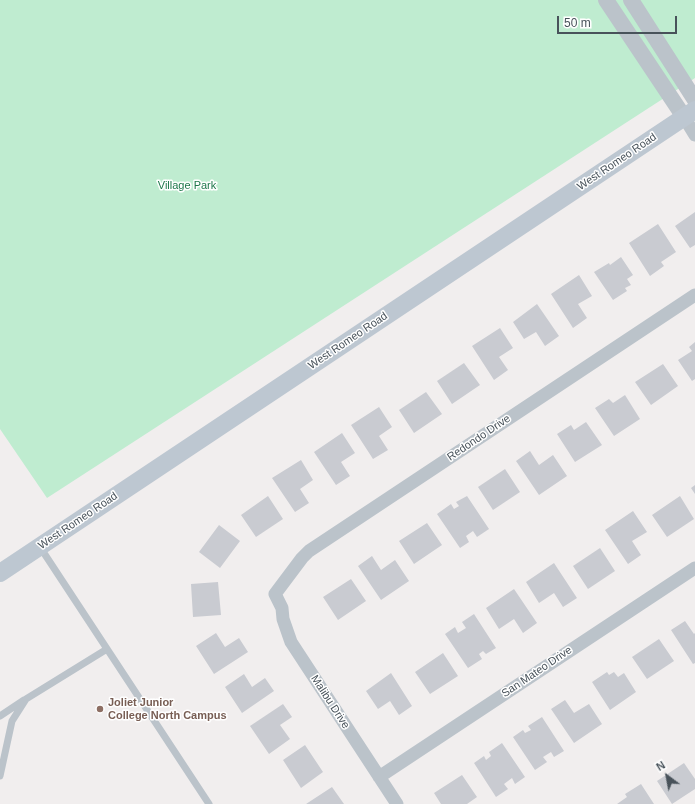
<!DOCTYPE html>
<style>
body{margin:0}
#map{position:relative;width:695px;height:804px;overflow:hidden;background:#f1eeee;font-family:Helvetica,sans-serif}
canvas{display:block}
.north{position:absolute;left:647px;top:756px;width:40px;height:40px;-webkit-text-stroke:3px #fff;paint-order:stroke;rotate:328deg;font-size:11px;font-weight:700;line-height:16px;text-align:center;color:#48525a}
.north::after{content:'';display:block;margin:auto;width:14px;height:18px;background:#48525a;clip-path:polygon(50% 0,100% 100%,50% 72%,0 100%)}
.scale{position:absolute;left:557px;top:16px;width:120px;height:18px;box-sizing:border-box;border:2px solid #48525a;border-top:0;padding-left:5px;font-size:12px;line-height:14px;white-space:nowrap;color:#48525a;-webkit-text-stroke:3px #fff;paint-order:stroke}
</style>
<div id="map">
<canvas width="695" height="804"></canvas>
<div class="north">N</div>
<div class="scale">50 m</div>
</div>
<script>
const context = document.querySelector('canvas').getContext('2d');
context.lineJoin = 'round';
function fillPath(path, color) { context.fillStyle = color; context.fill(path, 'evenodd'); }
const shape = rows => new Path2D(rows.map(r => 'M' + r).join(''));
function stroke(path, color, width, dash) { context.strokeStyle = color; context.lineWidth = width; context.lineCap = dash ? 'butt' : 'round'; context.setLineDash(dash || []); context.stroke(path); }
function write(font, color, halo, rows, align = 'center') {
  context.font = font + ' Helvetica,sans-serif'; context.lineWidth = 3; context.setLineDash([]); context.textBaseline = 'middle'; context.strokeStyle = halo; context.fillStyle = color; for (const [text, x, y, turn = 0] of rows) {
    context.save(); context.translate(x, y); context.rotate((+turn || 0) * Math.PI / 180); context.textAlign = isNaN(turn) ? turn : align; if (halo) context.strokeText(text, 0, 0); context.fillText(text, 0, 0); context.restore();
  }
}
const green = shape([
 [0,0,695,0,695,78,47,498,0,429]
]);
const building = shape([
 [695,212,695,245,690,248,675,226],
 [658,224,676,252,661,262,664,266,650,276,629,243],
 [621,257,633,275,627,279,631,285,625,288,627,291,613,300,594,272,609,263,610,265],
 [579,275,592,296,578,304,587,318,573,328,551,294],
 [537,304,559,336,545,346,536,332,524,339,513,322],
 [500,328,513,348,499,357,508,370,494,380,472,346],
 [695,342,695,379,692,381,678,360,692,351,689,347],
 [464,363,480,385,452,404,437,381],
 [663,364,678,386,651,405,635,382],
 [426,392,442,414,414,433,399,410],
 [625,395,640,419,614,436,595,408,609,399,613,403],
 [379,407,392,427,379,436,388,450,373,459,351,425],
 [586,422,602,445,575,462,557,434,571,425,574,430],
 [342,433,355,453,341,462,350,476,336,485,314,452],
 [530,451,539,465,553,455,567,476,539,495,516,461],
 [301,460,313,480,300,489,309,503,295,512,272,478],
 [505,469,520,492,493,510,478,487],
 [695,485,695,494,691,488],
 [268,496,283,519,256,537,241,515],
 [467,496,489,529,477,537,473,531,466,536,469,542,460,548,437,514,451,504,454,509,459,506,456,502],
 [680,496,694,519,667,537,652,515],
 [633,511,647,532,632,541,641,555,628,564,605,530],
 [427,523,442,545,414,564,399,541],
 [219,525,240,541,220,568,199,552],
 [600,548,615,571,588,589,573,566],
 [372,556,381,570,395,560,409,581,381,600,358,566],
 [554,563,577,598,563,607,554,593,539,603,526,582],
 [351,579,366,601,338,620,323,597],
 [218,582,221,615,193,617,191,584],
 [514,589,537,623,523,633,514,619,499,629,486,608],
 [474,614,496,648,486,654,483,651,479,654,482,659,468,668,445,634,455,627,458,633,466,628,462,622],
 [685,621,694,634,695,633,695,663,693,664,671,630],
 [216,633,225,647,239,638,248,652,214,674,196,646],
 [659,639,674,661,647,679,632,657],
 [443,653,458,676,430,694,415,672],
 [607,672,609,675,614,672,618,677,624,673,636,692,610,710,592,682],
 [391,673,412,706,399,715,390,701,378,709,366,691],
 [244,674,252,687,265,678,274,691,242,713,225,687],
 [565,700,574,713,589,704,602,724,574,743,551,709],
 [283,704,292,717,280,725,290,739,269,754,250,726],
 [542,717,564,751,554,757,551,752,543,757,547,762,535,770,513,737,523,730,525,733,531,730,528,726],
 [502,743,525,777,515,784,512,778,504,784,508,789,496,797,474,763,484,756,486,760,491,756,489,752],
 [305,745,323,772,301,788,283,760],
 [684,763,695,779,695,789,672,804,657,781],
 [462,775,477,797,467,804,441,804,434,793],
 [641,784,654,804,617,804,627,797,625,794],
 [332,787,344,804,306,804]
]);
const service = shape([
 [40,547,209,804],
 [0,716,24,700],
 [0,776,12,721,26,699,107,649]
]);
const minor = shape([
 [684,117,695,135],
 [379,777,695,568],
 [397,804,291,642,283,619,282,608,275,594,302,558,309,551,695,295]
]);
const tertiary = shape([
 [606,0,684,117],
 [631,0,695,100]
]);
const secondary = shape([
 [0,573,695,110]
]);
const markers = [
 [100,709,4,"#8d6e63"]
];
const streetNames = [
 ["West Romeo Road",617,162,-34],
 ["West Romeo Road",348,341,-34],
 ["Redondo Drive",479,438,-34],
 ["West Romeo Road",78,521,-34],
 ["San Mateo Drive",537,672,-34],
 ["Malibu Drive",330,702,57]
];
const parkNames = [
 ["Village Park",187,186]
];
const educationNames = [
 ["Joliet Junior",108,703],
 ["College North Campus",108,716]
];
fillPath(green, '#bfecd0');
fillPath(building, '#c9cbd1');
stroke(service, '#bbc3ca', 7);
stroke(minor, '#bbc3ca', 13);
stroke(tertiary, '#bbc3ca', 16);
stroke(secondary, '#bdc7d1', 18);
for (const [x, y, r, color] of markers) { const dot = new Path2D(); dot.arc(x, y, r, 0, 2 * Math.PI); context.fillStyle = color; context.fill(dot); stroke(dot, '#fff', 1.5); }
write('11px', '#48525a', '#fff', streetNames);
write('11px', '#1d774a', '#fff', parkNames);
write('bold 11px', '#785e54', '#fff', educationNames, 'left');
</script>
